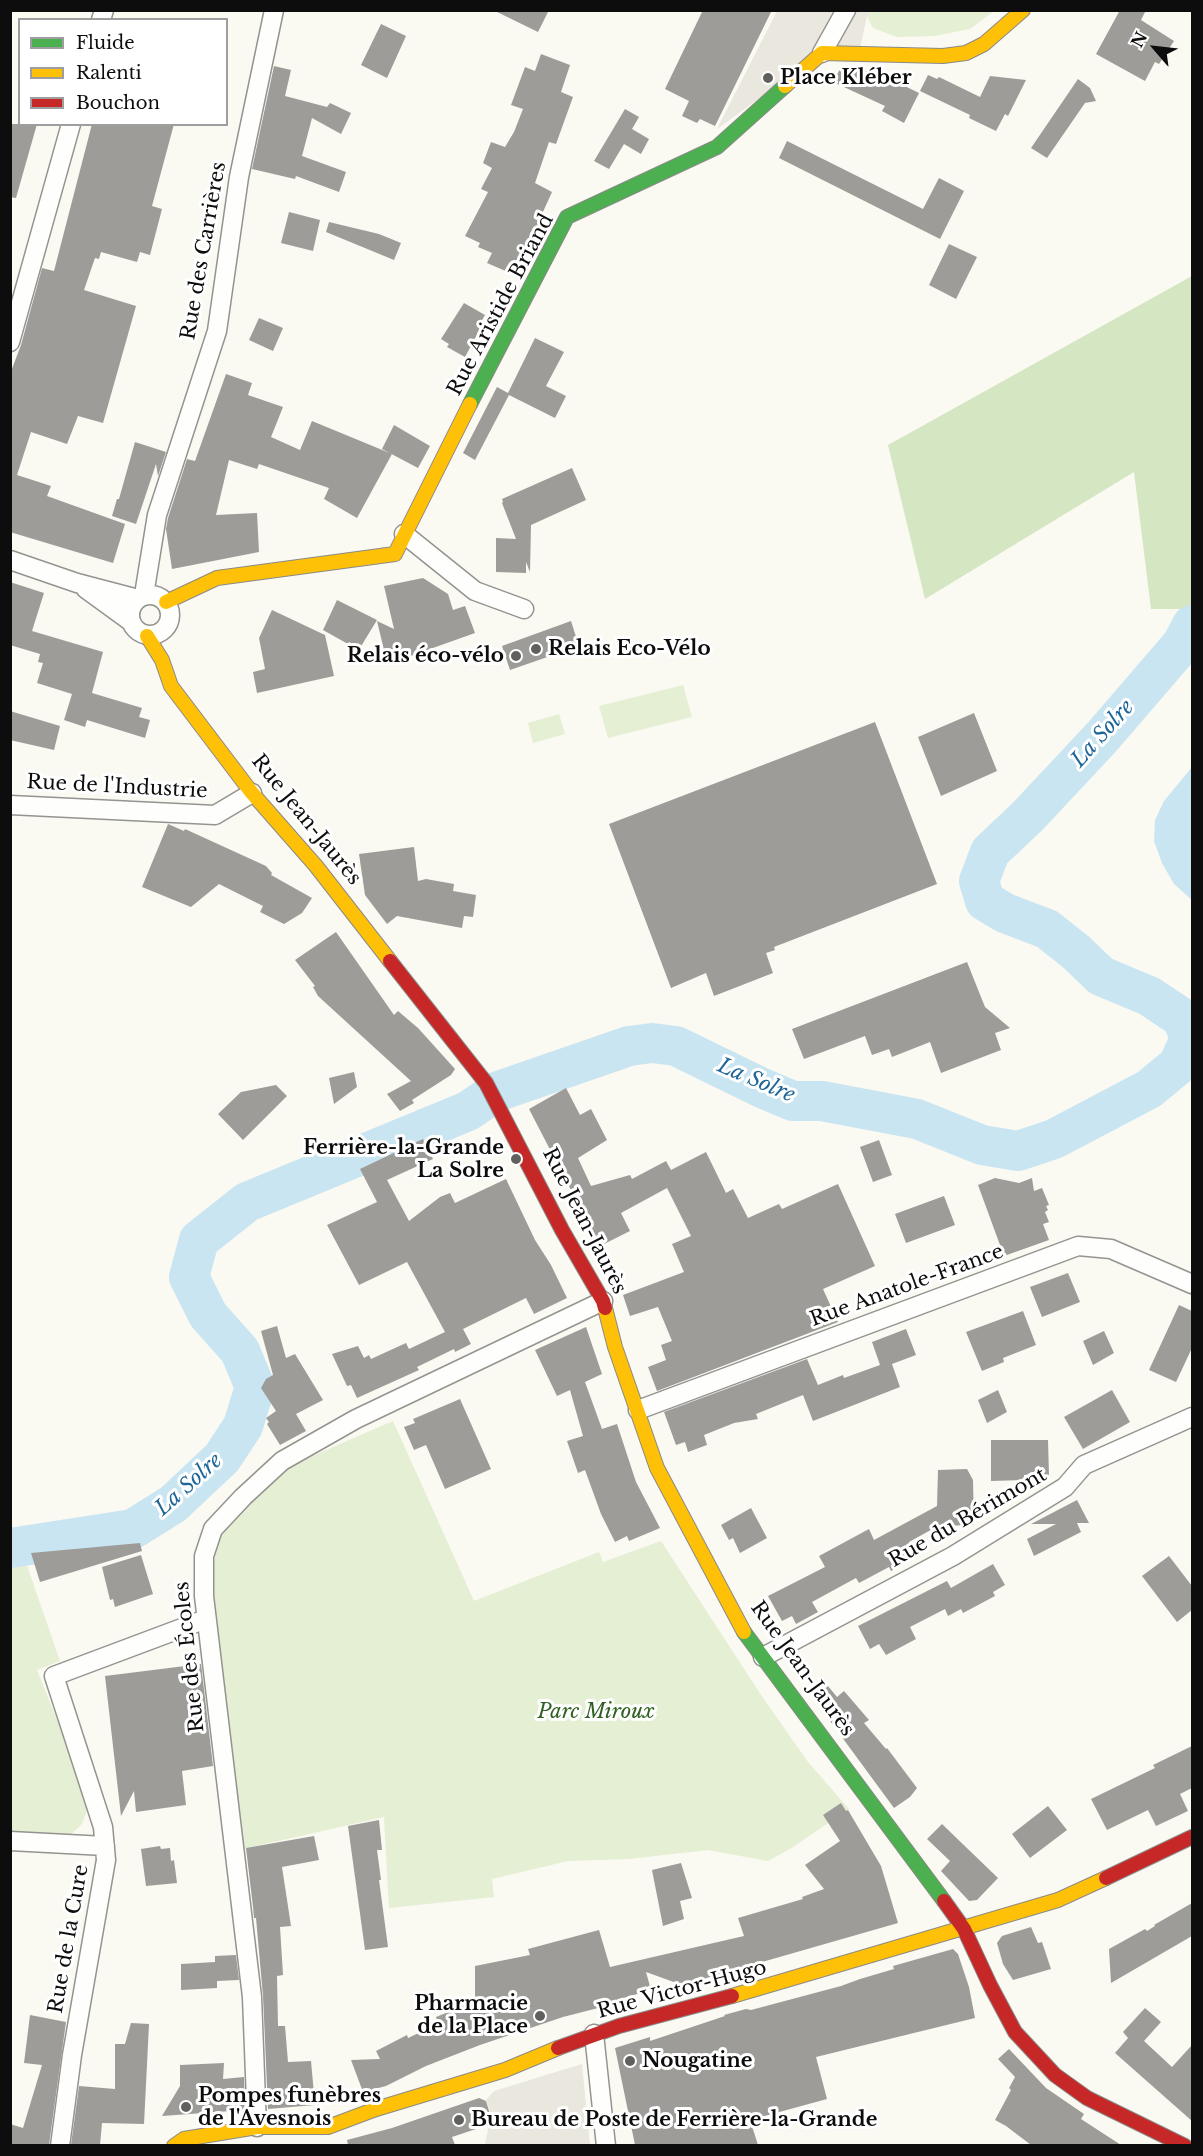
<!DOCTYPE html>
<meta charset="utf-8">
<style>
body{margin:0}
#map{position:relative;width:1203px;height:2156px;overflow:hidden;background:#faf9f2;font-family:"Libre Baskerville",serif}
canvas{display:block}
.frame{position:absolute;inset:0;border:12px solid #0d0d0d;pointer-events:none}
.legend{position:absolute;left:18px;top:18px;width:210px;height:108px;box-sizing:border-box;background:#fff;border:2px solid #9e9e9e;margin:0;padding:8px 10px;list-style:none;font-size:18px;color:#0d0d0d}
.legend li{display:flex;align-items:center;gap:12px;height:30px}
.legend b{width:30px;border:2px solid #9e9e9e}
.north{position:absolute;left:1125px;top:18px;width:60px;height:60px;-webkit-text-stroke:4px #fff;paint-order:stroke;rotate:298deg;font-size:16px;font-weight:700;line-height:24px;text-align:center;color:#0d0d0d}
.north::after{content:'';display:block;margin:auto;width:21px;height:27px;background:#0d0d0d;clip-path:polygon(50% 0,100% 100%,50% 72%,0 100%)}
</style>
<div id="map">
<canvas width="1203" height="2156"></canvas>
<div class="frame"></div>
<ul class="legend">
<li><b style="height:8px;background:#4caf50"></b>Fluide</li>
<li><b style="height:8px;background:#ffc107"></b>Ralenti</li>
<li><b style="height:8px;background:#c62828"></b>Bouchon</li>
</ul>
<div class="north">N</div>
</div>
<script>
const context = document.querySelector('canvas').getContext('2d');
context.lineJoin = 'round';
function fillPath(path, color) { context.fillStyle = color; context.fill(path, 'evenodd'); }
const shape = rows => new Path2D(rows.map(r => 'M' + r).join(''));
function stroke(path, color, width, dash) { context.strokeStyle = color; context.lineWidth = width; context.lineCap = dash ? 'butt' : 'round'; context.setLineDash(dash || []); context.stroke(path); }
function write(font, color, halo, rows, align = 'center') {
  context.font = font + ' "Libre Baskerville",serif'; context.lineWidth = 6; context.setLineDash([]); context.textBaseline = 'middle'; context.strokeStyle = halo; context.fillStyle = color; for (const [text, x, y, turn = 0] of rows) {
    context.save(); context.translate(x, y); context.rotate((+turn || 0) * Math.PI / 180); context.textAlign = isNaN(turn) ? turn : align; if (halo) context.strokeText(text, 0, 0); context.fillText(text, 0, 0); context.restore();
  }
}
const green = shape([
 [870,10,994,11,970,29,934,36,897,37,873,28,867,16],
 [683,685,692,717,608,738,599,706],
 [559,714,565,734,533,743,528,723],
 [393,1421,474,1601,599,1552,603,1562,661,1541,761,1695,808,1762,849,1809,793,1847,768,1861,708,1850,629,1859,568,1861,492,1879,494,1897,389,1908,384,1817,243,1849,213,1585,216,1543,238,1513,287,1467],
 [10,1534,25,1560,60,1661,37,1670,90,1802,82,1824,67,1838,11,1835]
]);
const forest = shape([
 [1192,276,1192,609,1151,609,1134,472,925,599,888,445]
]);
const plaza = shape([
 [777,11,870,11,867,16,859,53,822,53,717,129],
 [582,2064,590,2145,485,2145,491,2114,486,2100,494,2091]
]);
const water = shape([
 [1192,767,1192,900,1174,884,1162,863,1154,841,1155,820,1164,801]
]);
const river = shape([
 [10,1548,133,1529,173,1504,222,1458,243,1426,255,1387,240,1351,208,1315,189,1277,199,1240,247,1202,468,1111,496,1092,629,1046,652,1043,676,1046,762,1088,793,1101,822,1101,917,1119,982,1145,1018,1151,1054,1139,1149,1089,1178,1065,1190,1039,1182,1018,1149,996,1101,976,1076,952,1047,929,1005,913,985,901,979,881,990,852,1028,816,1102,737,1182,644,1192,625]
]);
const building = shape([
 [493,10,549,10,538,32],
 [703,10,772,10,715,126,700,119,697,123,682,116,689,101,665,89],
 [1120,10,1146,10,1141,20,1174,41,1159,64,1155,62,1145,81,1096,54],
 [381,24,406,36,387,78,361,65],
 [541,54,570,65,561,92,573,97,556,144,549,142,535,183,552,192,542,214,546,216,533,242,531,241,517,276,487,263,492,253,478,247,480,243,465,236,488,192,481,189,492,168,483,163,491,142,505,147,514,132,523,109,511,105,525,67,535,71],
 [274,66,291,70,285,96,327,107,330,103,351,113,341,134,312,118,302,156,346,172,339,192,296,176,295,179,252,169],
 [840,69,874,71,919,93,904,123,882,111,885,106,833,82],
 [928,75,937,79,939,77,980,97,990,76,1026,80,1008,116,1005,114,996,131,969,118,970,115,920,91],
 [1078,79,1090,88,1096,101,1085,103,1047,158,1031,148],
 [625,109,639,117,632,129,649,139,641,154,624,144,609,169,594,161],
 [10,124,37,124,16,198,10,197],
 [92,124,174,124,152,206,162,209,150,255,140,252,137,262,101,252,99,259,95,258,84,290,136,306,103,423,78,416,67,444,31,432,17,475,51,486,47,496,125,524,113,563,10,532,10,374,21,345,42,268,54,271],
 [787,141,923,209,939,178,964,191,940,239,779,158],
 [289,212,320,220,313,251,281,243],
 [329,222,379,234,401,243,394,260,326,232],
 [949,244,977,257,956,299,929,285],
 [464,303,485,315,478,327,480,329,465,357,447,347,449,344,441,339],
 [259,318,283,328,273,351,249,340],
 [535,338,564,352,546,386,566,396,555,418,509,395,475,460,463,453,497,387,508,393],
 [226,374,252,383,248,395,283,407,271,437,300,450,312,421,392,454,357,518,324,499,329,488,259,464,257,469,229,460,216,515,257,513,259,552,172,569,166,529,168,518,187,459,195,461],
 [394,425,430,446,418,468,382,449],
 [135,442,166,452,158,476,156,464,136,524,112,516,117,499,119,499],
 [572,468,586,500,531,525,530,572,526,562,526,573,496,572,496,538,516,539,502,503,503,502,502,499],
 [423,578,448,594,453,610,465,606,475,633,402,659,400,650,385,654,377,621,394,629,384,586],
 [10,582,44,593,32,631,103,652,92,693,142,708,139,717,150,720,145,738,87,720,85,727,64,720,72,694,37,683,43,663,38,662,40,654,10,645],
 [337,600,377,620,360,648,349,642,348,644,323,630],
 [272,610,325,635,334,676,257,693,253,672,265,669,259,638],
 [571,621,579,646,510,670,502,646],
 [10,711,60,726,54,750,10,740],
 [974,713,997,771,941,796,918,737],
 [875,722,937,884,774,947,775,950,766,953,773,973,714,996,706,973,671,988,609,824],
 [168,824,184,831,185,829,266,866,272,873,271,875,312,898,302,913,284,924,260,912,263,906,219,884,191,907,142,887],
 [414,847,418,881,426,879,454,884,453,891,476,895,473,917,464,916,462,928,397,916,387,924,365,895,359,854],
 [336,932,394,1015,398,1011,418,1028,455,1069,451,1075,412,1100,414,1103,400,1111,387,1094,411,1081,318,996,313,987,315,986,295,960],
 [967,962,985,1007,1010,1028,995,1033,1001,1050,941,1073,930,1042,892,1057,889,1049,872,1055,865,1036,804,1059,792,1029],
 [354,1072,357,1087,334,1104,329,1078],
 [276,1085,287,1096,243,1140,218,1114,241,1092],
 [566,1088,580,1115,591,1109,607,1140,578,1158,591,1186,630,1175,632,1179,666,1161,671,1170,706,1152,726,1193,733,1189,748,1218,779,1204,782,1209,838,1184,875,1266,823,1289,838,1322,657,1391,648,1367,666,1360,661,1345,672,1341,658,1307,630,1316,623,1295,684,1272,672,1244,691,1236,667,1188,621,1213,630,1231,600,1246,529,1109],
 [423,1139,433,1159,387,1180,409,1221,440,1197,450,1193,455,1203,506,1179,535,1240,551,1265,567,1298,534,1314,526,1298,463,1329,471,1344,455,1352,454,1349,417,1367,419,1370,357,1398,351,1385,347,1386,332,1354,358,1346,364,1358,369,1355,371,1359,406,1343,409,1349,445,1332,407,1262,359,1285,327,1225,377,1202,360,1169],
 [879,1140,892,1175,873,1182,860,1147],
 [995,1178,1019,1183,1032,1178,1034,1191,1042,1188,1049,1205,1046,1206,1048,1210,1045,1212,1049,1222,1043,1224,1049,1240,1004,1256,978,1185],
 [944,1196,955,1225,906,1243,895,1214],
 [1068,1273,1080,1302,1042,1317,1030,1287],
 [1179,1305,1192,1311,1192,1348,1176,1382,1149,1370],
 [1023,1311,1036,1345,1003,1358,1004,1362,982,1371,966,1332],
 [277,1326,286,1358,295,1354,323,1400,296,1414,306,1431,280,1445,267,1424,269,1422,266,1418,276,1411,261,1388,266,1379,273,1375,261,1331],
 [586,1327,602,1374,585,1382,602,1429,617,1424,636,1482,660,1528,629,1541,627,1536,615,1542,601,1514,585,1470,578,1473,567,1441,583,1436,570,1390,557,1396,535,1350],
 [906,1329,916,1355,892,1364,900,1387,813,1421,803,1395,756,1414,758,1419,734,1423,704,1435,707,1445,688,1452,685,1442,676,1445,664,1412,807,1359,818,1385,843,1375,844,1378,880,1365,872,1342],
 [1104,1331,1114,1353,1093,1365,1083,1341],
 [998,1390,1007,1412,987,1423,978,1400],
 [1112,1390,1130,1422,1083,1449,1064,1417],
 [460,1399,491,1469,445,1489,426,1445,414,1450,404,1427,415,1423,413,1419],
 [991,1440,1048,1440,1049,1475,1024,1475,1024,1480,991,1481],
 [967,1469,973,1480,974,1525,938,1526,909,1542,917,1557,891,1571,889,1567,859,1583,856,1578,812,1602,818,1612,796,1624,792,1616,782,1621,768,1596,825,1567,819,1556,869,1529,874,1540,937,1506,938,1470],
 [1077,1500,1089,1523,1077,1523,1081,1532,1034,1556,1027,1539,1056,1524,1031,1524],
 [751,1508,767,1538,740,1553,733,1538,729,1540,721,1525],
 [140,1543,142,1551,40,1582,31,1553],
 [141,1555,153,1594,115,1607,113,1599,110,1600,102,1567],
 [1169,1556,1192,1586,1192,1610,1177,1622,1142,1576],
 [993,1564,1005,1585,993,1592,995,1596,963,1613,961,1609,948,1616,945,1609,910,1627,916,1639,886,1655,879,1644,870,1649,858,1626,947,1581,951,1588],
 [201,1664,213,1766,182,1771,186,1805,136,1812,134,1791,121,1816,105,1676],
 [828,1686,837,1697,844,1691,869,1720,864,1723,886,1749,887,1748,917,1788,910,1797,894,1808,822,1710,824,1708,815,1698],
 [1192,1746,1192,1788,1180,1794,1188,1811,1156,1826,1148,1810,1107,1830,1091,1799,1155,1768,1153,1765],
 [841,1803,846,1811,848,1810,881,1866,898,1923,682,1985,646,1972,651,1990,606,2003,606,2006,563,2017,480,2045,426,2066,386,2086,363,2092,351,2060,380,2059,376,2051,407,2035,408,2038,438,2024,436,2017,475,2001,475,1966,530,1955,528,1949,599,1930,610,1967,744,1936,738,1918,803,1899,802,1897,824,1889,805,1865,840,1841,823,1815],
 [1048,1806,1067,1830,1030,1858,1012,1834],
 [379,1820,382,1850,377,1850,381,1880,379,1880,388,1947,365,1950,348,1826],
 [942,1824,998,1878,977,1900,969,1901,941,1871,950,1861,927,1839],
 [314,1836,319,1860,282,1867,291,1926,280,1927,283,1975,277,1976,278,2026,285,2026,288,2062,311,2061,315,2105,268,2109,263,1996,256,1918,254,1918,253,1907,246,1848],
 [160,1846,161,1849,170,1848,171,1861,174,1860,177,1883,146,1886,141,1849],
 [681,1863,692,1898,680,1901,684,1919,663,1926,652,1870],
 [1192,1903,1192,1936,1111,1983,1109,1949,1145,1929,1147,1931,1155,1926,1154,1925],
 [1031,1927,1038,1943,1042,1942,1051,1969,1013,1980,1003,1964,997,1943,1002,1936],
 [953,1949,958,1954,969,1987,975,2018,816,2057,827,2099,750,2120,758,2145,635,2145,615,2048,650,2037,650,2041,725,2016,724,2015,746,2009,751,2010,841,1986,860,1979,894,1969,893,1966],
 [236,1955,239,1980,217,1981,217,1988,181,1990,181,1964,215,1962,215,1956],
 [1145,2008,1161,2022,1144,2041,1172,2067,1192,2045,1192,2121,1115,2053,1128,2038,1123,2032],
 [30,2015,66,2022,49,2145,10,2145,10,2124,23,2128,42,2065,24,2063],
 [131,2023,149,2024,144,2124,102,2123,100,2145,71,2145,79,2086,115,2089,115,2044,125,2044],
 [1009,2049,1046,2088,1084,2114,1081,2119,1121,2145,1031,2145,1006,2126,995,2120,1011,2090,1009,2088,1015,2077,998,2059],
 [224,2063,223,2079,244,2077,245,2110,162,2116,180,2086,180,2065],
 [479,2098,486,2101,490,2114,488,2125,452,2137,455,2145,348,2145,347,2140,392,2128]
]);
const street = shape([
 [101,20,104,10],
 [822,53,846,10],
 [10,342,71,124],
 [404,534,475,591,524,609],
 [10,560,77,583,138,599],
 [86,589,130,621],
 '130 615a20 20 0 1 1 40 0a20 20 0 1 1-40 0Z',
 [144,595,157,515,217,331,239,177,274,10],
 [10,805,215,815,252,793],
 [638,1410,1078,1246,1111,1249,1192,1284],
 [763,1657,953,1556,1065,1487,1084,1465,1192,1417],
 [10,1841,105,1846],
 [594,2034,606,2146],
 [257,2127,252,1997,204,1596,204,1556,213,1529,243,1497,282,1461,356,1419,603,1301],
 [60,2146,72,2055,106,1860,103,1827,54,1676,206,1619]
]);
const fast = shape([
 [470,404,567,217,717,147,785,86],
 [744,1632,944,1901]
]);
const slow = shape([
 [785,86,822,53,943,56,966,53,984,44,1023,10],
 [166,602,217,578,395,554,470,404],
 [147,636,162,660,171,686,252,793,316,866,390,961],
 [605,1308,615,1347,657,1468,744,1632],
 [732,1996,1058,1900,1106,1878],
 [174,2146,184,2139,257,2127,328,2127,376,2109,505,2070,558,2048]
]);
const jam = shape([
 [390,961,486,1083,562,1230,603,1301,605,1308],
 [1106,1878,1192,1837],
 [944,1901,964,1929,990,1985,1015,2032,1055,2075,1087,2098,1185,2146],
 [558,2048,619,2026,732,1996]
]);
const markers = [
 [768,78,6,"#60605d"],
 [536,649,6,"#60605d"],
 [516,656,6,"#60605d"],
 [516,1159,6,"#60605d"],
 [540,2016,6,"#60605d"],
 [630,2061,6,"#60605d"],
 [186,2107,6,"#60605d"],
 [459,2120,6,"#60605d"]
];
const poiNames = [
 ["Place Kléber",780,78],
 ["Relais Eco-Vélo",548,649],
 ["Relais éco-vélo",504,656,"right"],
 ["Ferrière-la-Grande",504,1148,"right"],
 ["La Solre",504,1171,"right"],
 ["Pharmacie",528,2004,"right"],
 ["de la Place",528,2027,"right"],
 ["Nougatine",642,2061],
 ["Pompes funèbres",198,2096],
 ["de l'Avesnois",198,2119],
 ["Bureau de Poste de Ferrière-la-Grande",471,2120]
];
const streetNames = [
 ["Rue des Carrières",204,251,-80],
 ["Rue Aristide Briand",501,305,-62],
 ["Rue de l'Industrie",117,787,3],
 ["Rue Jean-Jaurès",306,820,51],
 ["Rue Jean-Jaurès",584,1221,63],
 ["Rue Anatole-France",907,1286,-20],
 ["Rue du Bérimont",968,1518,-30],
 ["Rue des Écoles",190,1657,-96],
 ["Rue Jean-Jaurès",802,1669,54],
 ["Rue de la Cure",69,1939,-80],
 ["Rue Victor-Hugo",682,1990,-15]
];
const parkNames = [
 ["Parc Miroux",596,1712]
];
const waterNames = [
 ["La Solre",1103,734,-48],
 ["La Solre",756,1081,23],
 ["La Solre",189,1485,-42]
];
fillPath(green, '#e4efd3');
fillPath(forest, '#d5e6c2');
fillPath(plaza, '#eae7de');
fillPath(water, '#cae5f2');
stroke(river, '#cae5f2', 40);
fillPath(building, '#9d9c98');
stroke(street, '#949390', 21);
stroke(fast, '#8a8a87', 16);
stroke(slow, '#8a8a87', 16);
stroke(jam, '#8a8a87', 16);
stroke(street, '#fefefd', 18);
stroke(fast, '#4caf50', 14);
stroke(slow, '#ffc107', 14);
stroke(jam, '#c62828', 14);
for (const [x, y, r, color] of markers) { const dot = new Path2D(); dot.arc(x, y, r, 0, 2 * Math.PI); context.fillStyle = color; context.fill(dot); stroke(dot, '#fff', 2); }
write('bold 20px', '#0d0d0d', '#fff', poiNames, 'left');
write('20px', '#0d0d0d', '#fff', streetNames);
write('italic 20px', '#306122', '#fff', parkNames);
write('italic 21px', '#1e6697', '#fff', waterNames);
</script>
